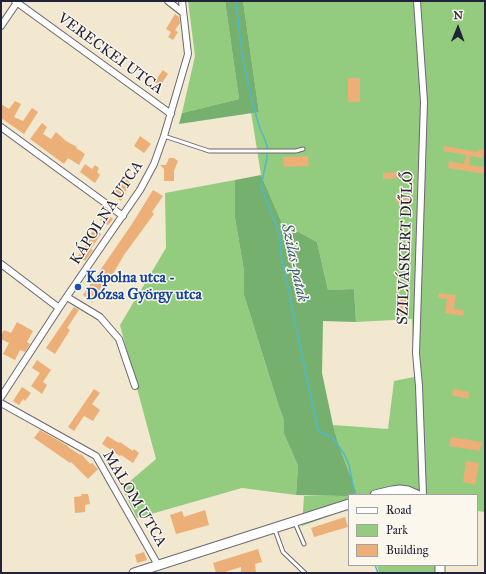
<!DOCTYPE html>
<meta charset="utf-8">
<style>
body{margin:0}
#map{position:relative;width:486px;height:574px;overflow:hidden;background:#f2e8cf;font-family:"IM FELL Great Primer",serif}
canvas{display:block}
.frame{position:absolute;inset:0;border:2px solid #22223b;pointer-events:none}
.legend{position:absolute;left:348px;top:494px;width:130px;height:72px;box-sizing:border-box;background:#fbf7ec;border:1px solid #a4a2a5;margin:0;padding:5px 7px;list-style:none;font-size:12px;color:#22223b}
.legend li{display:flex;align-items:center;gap:8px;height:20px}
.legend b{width:20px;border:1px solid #a4a2a5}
.north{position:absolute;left:438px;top:8px;width:40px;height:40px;-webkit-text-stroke:3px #fbf7ec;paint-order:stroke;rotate:1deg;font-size:11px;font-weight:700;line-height:16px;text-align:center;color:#22223b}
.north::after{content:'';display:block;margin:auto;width:14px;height:18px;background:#22223b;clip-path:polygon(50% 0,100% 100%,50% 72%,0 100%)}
</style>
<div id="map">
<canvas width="486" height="574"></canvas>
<div class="frame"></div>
<ul class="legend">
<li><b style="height:5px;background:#fff"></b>Road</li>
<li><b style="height:11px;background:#93cc7f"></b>Park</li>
<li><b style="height:11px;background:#ecaf77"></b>Building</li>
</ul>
<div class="north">N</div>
</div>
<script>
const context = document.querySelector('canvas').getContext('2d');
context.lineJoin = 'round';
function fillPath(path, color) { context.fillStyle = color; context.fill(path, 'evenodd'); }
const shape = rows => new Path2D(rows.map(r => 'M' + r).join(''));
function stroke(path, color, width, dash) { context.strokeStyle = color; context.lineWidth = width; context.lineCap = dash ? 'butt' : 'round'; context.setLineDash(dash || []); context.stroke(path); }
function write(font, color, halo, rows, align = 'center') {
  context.font = font + ' "IM FELL Great Primer",serif'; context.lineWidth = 3; context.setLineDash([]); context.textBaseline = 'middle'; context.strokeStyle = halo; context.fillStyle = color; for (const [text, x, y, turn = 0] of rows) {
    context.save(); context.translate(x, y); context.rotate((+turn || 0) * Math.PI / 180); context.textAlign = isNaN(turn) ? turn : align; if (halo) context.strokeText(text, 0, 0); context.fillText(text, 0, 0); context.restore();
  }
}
const green = shape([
 [188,1,225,1,239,99,182,113,195,56],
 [243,1,485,1,485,512,477,511,477,495,351,495,357,493,339,446,333,425,388,429,394,381,414,377,412,319,356,322,354,289,328,290,317,242,282,223,261,175,251,112,259,112],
 [235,180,235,218,244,271,244,295,278,404,284,420,284,434,298,466,296,495,242,488,137,518,122,488,156,459,120,325,166,248,165,193],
 [349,495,349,509,302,526,304,496],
 [377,565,445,565,445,573,379,573]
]);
const forest = shape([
 [225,1,243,1,259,112,179,124,182,113,239,99],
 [261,175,282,223,317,242,328,290,354,289,356,322,323,321,322,373,333,425,339,446,357,493,346,496,296,495,298,466,284,434,284,420,278,404,244,295,244,271,235,218,235,180]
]);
const stream = shape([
 [236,1,242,54,252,101,260,129,264,137,267,146,267,158,261,186,280,236,281,255,318,431,333,438,344,454,349,465,355,495],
 [375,565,378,573]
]);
const building = shape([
 [175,14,179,17,180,23,175,30,178,32,173,40,168,37,171,32,166,29],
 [163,70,168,74,160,86,154,82],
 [348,78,360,78,360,102,348,102],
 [15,101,21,104,14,117,23,121,32,108,38,112,24,134,1,118,1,104,9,109],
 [42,123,47,127,43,134,51,139,56,132,66,141,77,147,76,148,85,154,79,165,68,158,64,164,30,139],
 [140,136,151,144,144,153,134,146],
 [444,146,478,152,479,149,484,150,482,158,470,156,469,165,485,167,485,174,448,168,449,161,464,164,466,155,443,151],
 [308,156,309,166,284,167,283,157],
 [169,158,174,158,178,161,174,171,174,181,164,181,164,169,160,165,166,165],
 [85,164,92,169,95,165,99,168,97,172,100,175,95,183,80,172],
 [400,172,400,178,383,179,383,173],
 [123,177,131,183,125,192,126,193,121,201,112,194],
 [153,190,163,196,152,212,154,214,124,255,110,279,108,277,92,302,83,295,132,224],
 [395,195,409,195,409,203,396,203],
 [105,213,113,219,108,225,100,220],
 [94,229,101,234,91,249,93,250,85,261,78,256,90,239,88,238],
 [439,293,456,295,454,309,464,310,463,316,445,313,447,299,438,298],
 [400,299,406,299,406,315,400,315],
 [74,307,79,310,67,328,70,330,55,354,46,348],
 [17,322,33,331,27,342,30,344,25,352,20,350,15,360,3,354,9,343,1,339,1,335,4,330,11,333],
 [37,360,51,370,43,382,47,385,42,394,31,386,40,373,32,368],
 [22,387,31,393,25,401,23,399,19,405,13,401],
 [94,389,100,393,92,404,100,410,93,421,84,416,74,431,68,427],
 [453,389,469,392,468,399,452,395],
 [40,430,68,446,68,447,80,455,81,454,90,464,92,463,98,469,88,479,71,462,70,463,34,438],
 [107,436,119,443,120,442,133,451,134,449,139,453,133,463,121,455,120,456,102,444],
 [451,437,482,442,480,451,449,446],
 [466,461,479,463,475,485,463,482],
 [81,494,88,494,90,504,85,505,85,512,75,513,74,497,82,496],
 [205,510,209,525,176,534,170,515,182,511,184,517],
 [345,517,348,527,314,537,311,528],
 [258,549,262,562,255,564,256,573,241,573,241,567,222,573,216,573,213,563],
 [144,552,147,560,137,563,135,555]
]);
const lane = shape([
 [164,136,209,151,296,151,303,149],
 [295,523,304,544],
 [275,530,283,552,305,573]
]);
const street = shape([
 [15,1,171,114],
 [168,1,182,12],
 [417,1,424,102,416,353,419,386,423,495],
 [1,26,18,1],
 [1,127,123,216],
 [1,264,59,308],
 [67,297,100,317,119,339,135,386],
 [1,397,59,308,140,190,154,164,164,136,188,54,182,1],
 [1,403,96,456,158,565]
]);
const secondary = shape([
 [375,495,392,491,400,490,408,491,417,495],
 [440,565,440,573],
 [134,573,349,504]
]);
const markers = [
 [78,287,4,"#1a4fb4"]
];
const streetNames = [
 ["VERECKEI UTCA",110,54,36],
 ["KÁPOLNA UTCA",107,213,-57],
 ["SZILVÁSKERT DŰLŐ",406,248,-88],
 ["MALOM UTCA",134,499,59]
];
const transitNames = [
 ["Kápolna utca -",86,278],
 ["Dózsa György utca",86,295]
];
const waterNames = [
 ["Szilas-patak",294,263,78]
];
fillPath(green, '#93cc7f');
fillPath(forest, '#76b06e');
stroke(stream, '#4eb9cb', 1.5);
fillPath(building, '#ecaf77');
stroke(lane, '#6b676f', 5);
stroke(street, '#6b676f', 8);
stroke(secondary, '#6b676f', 11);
stroke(lane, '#fff', 3);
stroke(street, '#fff', 6);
stroke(secondary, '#fff', 9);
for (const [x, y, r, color] of markers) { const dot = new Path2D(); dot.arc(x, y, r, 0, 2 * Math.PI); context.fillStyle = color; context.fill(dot); stroke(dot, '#fbf7ec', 1.5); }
write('15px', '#22223b', '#fbf7ec', streetNames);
write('bold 15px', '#164399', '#fbf7ec', transitNames, 'left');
write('italic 16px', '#345e75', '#fbf7ec', waterNames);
</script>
